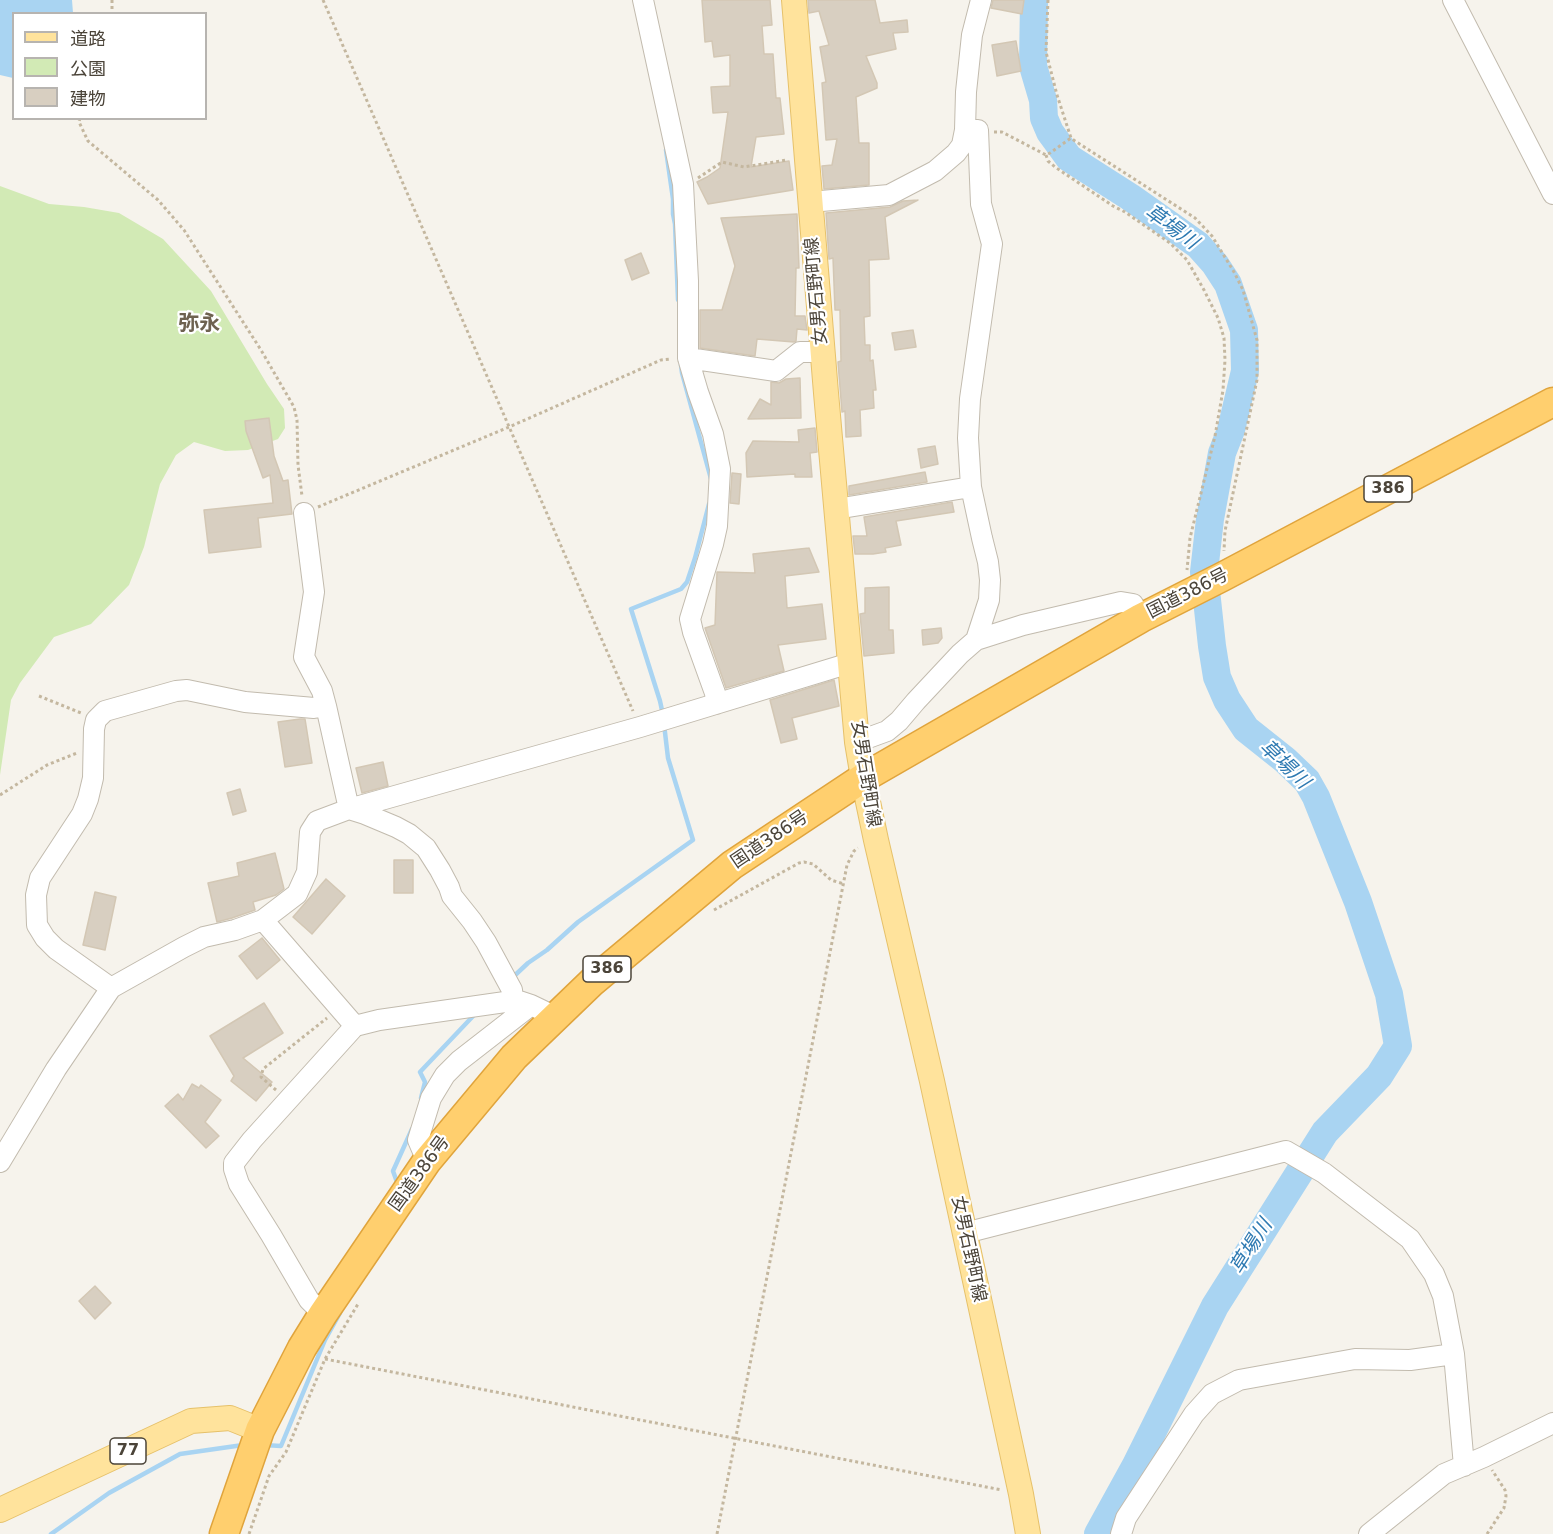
<!DOCTYPE html>
<meta charset="utf-8">
<style>
body{margin:0}
#map{position:relative;width:1553px;height:1534px;overflow:hidden;background:#f6f3ec;font-family:"DejaVu Sans","Noto Sans JP",sans-serif}
canvas{display:block}
.legend{position:absolute;left:12px;top:12px;width:195px;height:108px;box-sizing:border-box;background:#fff;border:2px solid #b7b4b0;margin:0;padding:8px 10px;list-style:none;font-size:18px;color:#4b4439}
.legend li{display:flex;align-items:center;gap:12px;height:30px}
.legend b{width:30px;border:2px solid #b7b4b0}
</style>
<div id="map">
<canvas width="1553" height="1534"></canvas>
<ul class="legend">
<li><b style="height:8px;background:#ffe39c"></b>道路</li>
<li><b style="height:16px;background:#d2eab5"></b>公園</li>
<li><b style="height:16px;background:#d8cfc1"></b>建物</li>
</ul>
</div>
<script>
const context = document.querySelector('canvas').getContext('2d');
context.lineJoin = 'round';
function fillPath(path, color) { context.fillStyle = color; context.fill(path, 'evenodd'); }
const shape = rows => new Path2D(rows.map(r => 'M' + r).join(''));
function stroke(path, color, width, dash) { context.strokeStyle = color; context.lineWidth = width; context.lineCap = dash ? 'butt' : 'round'; context.setLineDash(dash || []); context.stroke(path); }
function write(font, color, halo, rows, align = 'center') {
  context.font = font + ' "DejaVu Sans","Noto Sans JP",sans-serif'; context.lineWidth = 4.5; context.setLineDash([]); context.textBaseline = 'middle'; context.strokeStyle = halo; context.fillStyle = color; for (const [text, x, y, turn = 0] of rows) {
    context.save(); context.translate(x, y); context.rotate((+turn || 0) * Math.PI / 180); context.textAlign = isNaN(turn) ? turn : align; if (halo) context.strokeText(text, 0, 0); context.fillText(text, 0, 0); context.restore();
  }
}
const green = shape([
 [0,186,49,204,84,207,119,213,163,239,211,291,267,384,284,409,285,428,278,439,248,450,225,451,194,442,176,455,160,484,144,547,129,585,91,624,54,637,20,683,11,700,0,775]
]);
const water = shape([
 [0,0,72,0,73,13,14,14,13,78,0,75]
]);
const stream = shape([
 [666,150,673,199,673,214,675,224,678,300],
 [681,365,682,373,711,479],
 [663,715,660,701,631,609,681,589,687,582,695,558,709,504],
 [512,978,528,963,547,950,578,922,693,840,668,758,664,724],
 [421,1098,425,1082,420,1072,476,1013],
 [398,1185,393,1171,412,1129],
 [264,1445,281,1446,325,1340,340,1313],
 [51,1534,109,1493,180,1454,243,1445]
]);
const river = shape([
 [1034,0,1033,66,1043,100,1044,118,1050,132,1069,158,1130,197,1198,245,1215,264,1228,284,1244,330,1245,371,1231,430,1222,453,1210,519,1204,572,1212,646,1217,677,1227,700,1246,729,1285,760,1307,781,1316,797,1358,902,1389,994,1398,1046,1379,1076,1325,1132,1215,1306,1136,1465,1098,1534]
]);
const building = shape([
 [702,0,770,0,772,25,762,26,764,54,773,54,776,98,780,98,784,134,756,137,751,167,789,161,793,190,708,204,697,182,707,177,720,168,728,112,713,113,711,87,730,86,730,55,714,57,712,41,705,42,702,0],
 [808,0,875,0,880,23,907,20,908,32,893,33,896,49,866,56,877,83,877,88,856,97,859,143,869,143,869,185,824,189,822,166,832,165,837,139,826,140,822,83,826,82,820,47,829,45,819,11,809,13,808,0],
 [993,0,1024,0,1022,14,991,8,993,0],
 [1016,41,1021,71,997,76,992,45,1016,41],
 [918,200,885,217,889,259,869,260,870,316,864,317,865,345,870,345,870,361,873,360,876,390,873,390,874,408,860,410,861,436,846,437,845,411,842,412,838,362,841,361,840,310,835,310,833,258,829,259,826,213,890,207,903,201,918,200],
 [797,214,799,268,796,268,795,316,805,316,807,330,797,329,796,341,794,342,757,339,755,356,700,348,700,310,722,310,735,266,721,218,797,214],
 [641,253,649,273,632,280,625,260,641,253],
 [913,330,916,347,895,350,892,333,913,330],
 [800,378,801,418,748,419,760,399,771,405,771,382,779,383,786,379,800,378],
 [269,418,274,456,283,481,288,480,292,514,258,518,261,547,209,553,204,510,273,503,270,475,263,478,246,431,245,421,269,418],
 [815,428,817,452,810,453,812,477,795,477,795,474,747,477,746,453,753,441,799,442,798,430,815,428],
 [935,446,938,464,921,468,918,449,935,446],
 [925,472,927,482,849,495,849,486,925,472],
 [732,473,741,474,739,504,730,503,732,473],
 [952,502,954,512,896,521,901,545,885,548,886,552,873,554,855,554,853,536,867,536,864,517,952,502],
 [809,548,819,572,785,576,787,608,822,604,826,639,778,645,784,671,726,688,705,628,715,625,717,572,755,573,753,554,809,548],
 [889,587,889,630,893,630,894,653,864,656,860,614,865,613,865,588,889,587],
 [941,628,942,638,938,643,923,645,922,630,941,628],
 [834,680,839,706,792,718,797,739,781,743,770,700,834,680],
 [300,719,305,719,312,763,285,767,278,722,300,719],
 [383,762,388,786,362,793,356,768,383,762],
 [240,789,246,811,233,815,227,793,240,789],
 [275,853,284,889,276,895,253,902,255,910,232,918,217,922,208,883,239,876,237,863,275,853],
 [394,860,413,860,413,893,394,893,394,860],
 [326,879,345,896,312,934,293,917,326,879],
 [95,892,116,897,105,950,83,945,95,892],
 [262,938,280,960,257,979,239,956,262,938],
 [264,1003,283,1033,243,1058,272,1082,256,1101,231,1081,234,1076,210,1036,264,1003],
 [192,1084,199,1088,201,1085,221,1100,205,1122,219,1136,206,1148,165,1106,178,1094,183,1100,192,1084],
 [95,1286,111,1303,95,1319,79,1301,95,1286]
]);
const path = shape([
 [112,0,112,14],
 [323,0,633,711],
 [1048,0,1046,52,1057,95,1071,138,1075,141,1195,218,1212,236,1234,272,1243,290,1257,340,1257,380,1225,531,1224,551],
 [80,118,79,122,88,141,158,200,184,230,261,350,294,407,297,420,298,465,302,496],
 [994,132,1002,132,1046,155,1050,153,1071,138],
 [1046,155,1048,161,1055,167,1113,206,1125,212,1170,243,1187,260,1204,290,1218,318,1224,338,1225,360,1223,390,1215,436,1190,538,1187,570],
 [698,178,722,162,744,167,787,160],
 [318,507,509,427,661,360,671,359],
 [39,696,81,713],
 [0,795,47,765,77,753],
 [714,910,799,863,804,862,813,864,831,880,844,884],
 [276,1090,261,1077,263,1069,327,1018],
 [325,1359,1002,1490],
 [249,1534,269,1476,286,1452,325,1359,358,1304],
 [717,1534,847,865,854,851,858,848],
 [1487,1534,1504,1508,1506,1496,1505,1490,1492,1470]
]);
const minor = shape([
 [643,0,683,184,688,281,688,358,698,392,713,434,720,469,717,526,713,544,690,619,693,632,715,693,716,704],
 [1453,0,1553,194],
 [965,130,978,130,981,204,992,244,970,399,968,438,971,487,982,538,988,562,990,580,989,600,976,640],
 [810,202,889,195,935,171,956,153,962,145,965,130,966,92,972,35,981,0],
 [688,358,776,371,800,352,823,352],
 [836,509,971,487],
 [304,513,314,592,304,657,322,691,326,706,349,809],
 [857,742,887,731,899,721,916,701,960,654,976,640,1023,625,1121,602,1133,604,1141,618],
 [349,809,365,814,396,827,409,834,426,848,440,870,449,887,452,896,472,921,486,942,512,990,513,999],
 [263,920,355,1026,252,1140,234,1163,234,1169,239,1184,271,1235,309,1300,323,1314],
 [111,988,56,949,45,938,37,925,36,895,40,878,82,814,88,799,93,778,94,729,96,720,105,711,176,691,187,690,245,702,314,708,326,706],
 [355,1026,379,1020,505,1002,513,999,531,1005,556,1017],
 [427,1161,418,1140,431,1098,445,1075,459,1061,531,1005],
 [0,1162,56,1069,111,988,184,947,204,937,235,930,263,920,297,894,307,872,310,832,317,821,349,809,640,727,850,663],
 [965,1233,1286,1151,1324,1173,1410,1239,1434,1274,1443,1296,1454,1354],
 [1121,1534,1126,1518,1194,1414,1212,1394,1239,1380,1355,1359,1410,1360,1454,1354,1464,1466],
 [1369,1534,1444,1474,1484,1457,1553,1423]
]);
const major = shape([
 [794,0,826,393,857,742,863,778,876,840,932,1081,1021,1494,1028,1534],
 [0,1510,191,1421,230,1418,260,1430]
]);
const highway = shape([
 [224,1534,260,1430,302,1348,323,1314,427,1161,514,1057,592,982,732,865,863,778,1141,618,1222,577,1553,402]
]);
const shields = [
 [1388,489,48],
 [607,969,48],
 [128,1451,36]
];
const shieldNames = [
 ["386",1388,489],
 ["386",607,969],
 ["77",128,1451]
];
const streetNames = [
 ["女男石野町線",817,291,-95],
 ["国道386号",1188,594,-27],
 ["女男石野町線",865,774,81],
 ["国道386号",770,840,-34],
 ["国道386号",420,1174,-54],
 ["女男石野町線",968,1249,78]
];
const waterNames = [
 ["草場川",1171,228,36],
 ["草場川",1284,765,44],
 ["草場川",1252,1247,-58]
];
const quarterNames = [
 ["弥永",199,325]
];
fillPath(green, '#d2eab5');
fillPath(water, '#a9d4f2');
stroke(stream, '#a9d4f2', 4.5);
stroke(river, '#a9d4f2', 28);
fillPath(building, '#d8cfc1');
stroke(building, '#d3c7b4', 1.5);
stroke(minor, '#c2bbae', 22);
stroke(major, '#e6c16a', 26);
stroke(highway, '#e0a43c', 31);
stroke(path, '#c4b79f', 3, [3, 3]);
stroke(minor, '#fff', 20);
stroke(major, '#ffe39c', 24);
stroke(highway, '#ffcf6e', 28);
for (const [x, y, w] of shields) { const box = new Path2D(); box.roundRect(x - w / 2, y - 13, w, 26, 4.5); context.fillStyle = '#fff'; context.fill(box); stroke(box, '#4b4439', 1.5); }
write('bold 16px', '#4b4439', null, shieldNames);
write('18px', '#4b4439', '#fff', streetNames);
write('italic 20px', '#2e7ab2', '#fff', waterNames);
write('bold 21px', '#6e6250', '#fff', quarterNames);
</script>
